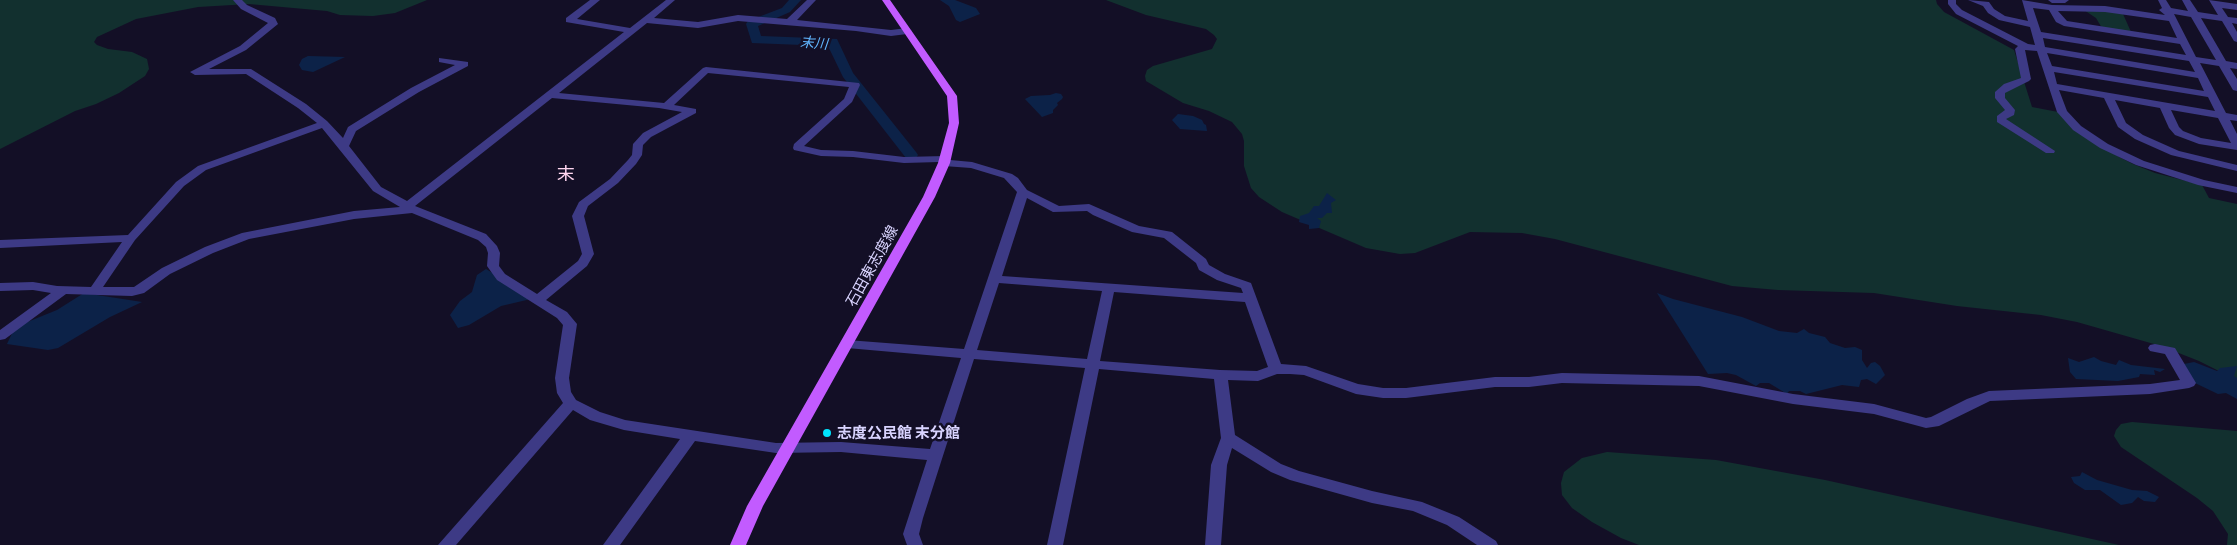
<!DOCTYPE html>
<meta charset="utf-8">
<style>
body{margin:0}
canvas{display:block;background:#130f26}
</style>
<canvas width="2237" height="545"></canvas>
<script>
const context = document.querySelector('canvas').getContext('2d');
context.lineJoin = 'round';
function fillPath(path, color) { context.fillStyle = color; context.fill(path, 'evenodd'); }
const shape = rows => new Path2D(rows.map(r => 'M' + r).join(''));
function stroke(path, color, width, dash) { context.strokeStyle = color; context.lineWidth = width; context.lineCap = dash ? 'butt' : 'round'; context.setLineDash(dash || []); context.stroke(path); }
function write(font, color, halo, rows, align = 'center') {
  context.font = font + ' Barlow,"Noto Sans JP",sans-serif'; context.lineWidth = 5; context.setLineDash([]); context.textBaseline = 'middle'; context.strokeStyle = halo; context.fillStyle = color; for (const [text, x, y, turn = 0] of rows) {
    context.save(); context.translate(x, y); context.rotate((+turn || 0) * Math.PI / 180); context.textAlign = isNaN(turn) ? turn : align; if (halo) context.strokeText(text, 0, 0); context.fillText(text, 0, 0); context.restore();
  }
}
const green = shape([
 [0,0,427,0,395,13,373,16,340,15,327,11,249,4,198,7,136,19,97,37,94,42,97,45,108,49,132,52,147,59,149,69,145,76,119,93,96,104,75,111,0,149],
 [1106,0,1936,0,1937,4,1944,12,2014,50,2032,107,2058,112,2119,157,2133,164,2155,173,2202,185,2209,198,2237,204,2237,380,2199,361,2161,346,2077,322,2041,315,1957,306,1874,293,1778,290,1732,286,1555,239,1522,233,1470,232,1415,253,1400,254,1366,248,1282,212,1259,197,1251,188,1244,166,1244,141,1242,134,1232,122,1209,111,1183,103,1146,81,1145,76,1147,70,1153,66,1212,49,1217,39,1214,35,1206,29,1146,15],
 [2092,9,2123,14,2131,32,2102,28,2096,18,2084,10],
 [2132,422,2237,431,2237,545,2227,545,2228,534,2213,511,2197,498,2121,447,2114,436,2116,430,2121,424],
 [1607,452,1716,460,1825,480,2119,545,1639,545,1621,538,1592,522,1572,508,1562,495,1561,483,1564,472,1582,458]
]);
const water = shape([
 [940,0,955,0,976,8,980,14,960,22,956,20,949,6],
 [308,56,345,57,313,72,302,70,299,65,302,59],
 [1056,93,1061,94,1063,97,1062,99,1057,103,1058,105,1053,110,1053,113,1042,117,1025,99,1031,96,1050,95],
 [1178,114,1193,116,1202,120,1204,124,1206,125,1207,131,1180,129,1172,120],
 [1327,193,1336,200,1331,203,1332,213,1327,213,1322,218,1317,218,1321,221,1319,228,1309,229,1309,225,1299,222,1300,216,1309,213,1314,206,1319,206],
 [486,269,535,298,501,306,469,325,458,328,450,315,460,301,472,292,477,275],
 [84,293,142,302,110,317,58,348,48,350,7,344,15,327,57,310],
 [1657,293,1673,299,1742,317,1779,331,1797,333,1804,329,1809,333,1825,337,1830,343,1845,348,1855,347,1862,350,1862,360,1867,368,1871,363,1875,362,1880,366,1885,375,1876,384,1867,379,1861,380,1859,387,1842,385,1806,394,1800,391,1789,391,1787,394,1769,383,1760,383,1756,386,1736,375,1727,373,1708,374],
 [2094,357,2101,361,2116,365,2119,360,2131,365,2165,369,2160,372,2154,370,2155,375,2140,374,2139,377,2118,381,2076,379,2070,372,2068,358,2079,362],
 [2194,362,2217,371,2220,368,2237,366,2234,376,2237,378,2237,399,2226,393,2218,394,2195,383,2184,364],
 [2082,472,2097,480,2132,490,2147,491,2159,497,2155,502,2144,501,2138,497,2132,503,2121,505,2100,490,2085,490,2074,483,2071,477,2080,476]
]);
const river = shape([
 [789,0,801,0,790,12,758,26,761,36,837,39,853,73,916,152,918,155,916,158,906,158,843,77,828,46,752,43,746,24,748,21,782,8,789,0]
]);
const minor = shape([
 [233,0,242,0,247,5,275,18,278,24,246,50,209,69,251,69,306,104,327,121,343,138,348,127,411,88,455,65,439,62,439,58,468,62,468,66,419,92,356,131,349,146,381,187,407,201,624,32,566,22,566,18,590,0,600,0,577,19,630,28,666,0,675,0,654,18,698,22,738,15,787,19,807,0,816,0,797,20,891,30,907,28,912,31,907,34,891,36,856,31,738,21,698,28,647,23,559,93,664,103,703,68,706,67,859,83,860,85,852,102,804,146,821,150,853,151,904,157,945,156,949,157,950,160,972,162,1012,174,1018,178,1027,190,1059,206,1089,204,1139,226,1172,232,1206,259,1209,265,1225,274,1251,283,1281,364,1306,366,1358,384,1383,388,1406,388,1495,377,1529,377,1562,373,1699,376,1793,394,1874,404,1926,418,1931,417,1967,399,1989,391,2150,384,2180,380,2165,354,2150,351,2148,348,2150,345,2155,344,2175,348,2196,383,2194,386,2189,388,2150,394,1990,401,1939,426,1926,428,1874,414,1793,404,1699,386,1562,383,1529,387,1495,387,1406,398,1383,398,1356,394,1304,375,1290,374,1277,374,1258,381,1228,380,1235,435,1281,464,1299,471,1372,491,1422,502,1459,517,1496,541,1498,545,1477,545,1447,525,1413,511,1372,503,1290,480,1271,472,1232,448,1227,465,1221,545,1205,545,1211,465,1221,438,1214,379,1099,369,1063,545,1047,545,1085,368,974,359,923,518,919,534,923,545,907,545,903,534,927,460,841,452,776,453,695,441,620,545,603,545,680,439,624,430,590,420,573,410,456,545,438,545,563,403,557,393,555,378,563,325,557,318,497,280,487,266,488,253,486,247,478,240,412,213,354,219,249,239,213,253,170,274,144,293,132,296,66,294,5,339,0,340,0,330,51,293,33,290,0,291,0,283,33,282,57,286,91,287,122,242,0,248,0,240,128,235,176,182,198,166,317,123,298,108,246,74,195,75,190,72,240,46,268,23,241,9,233,0],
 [708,73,849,87,844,99,794,144,793,148,794,150,821,156,853,157,904,163,939,162,940,165,944,166,971,168,1004,178,1017,192,964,349,847,340,840,344,847,348,961,358,930,449,841,442,776,443,625,420,600,412,576,400,571,392,569,378,577,324,567,312,546,300,587,266,594,254,584,216,588,206,618,183,636,164,642,155,643,145,651,137,696,113,696,109,674,105,708,73],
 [552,98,659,108,682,112,643,133,633,144,632,155,628,160,610,179,579,202,572,216,582,254,578,261,537,294,505,274,499,266,500,253,497,246,486,234,415,206,552,98],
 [322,128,373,191,400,207,354,211,242,233,205,247,162,268,134,287,103,287,135,240,184,186,206,170,322,128],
 [1027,198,1053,212,1087,211,1093,215,1132,232,1164,238,1196,263,1199,270,1217,280,1241,288,1243,293,1002,276,1027,198],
 [999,283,1102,291,1087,359,977,350,999,283],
 [1114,292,1245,302,1268,367,1257,371,1220,370,1100,361,1114,292],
 [1948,0,1956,0,1956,4,1962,10,2028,44,2035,45,2030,27,1999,20,1988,13,1983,6,1968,0,1989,2,1994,9,2005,16,2028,21,2022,0,2052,5,2105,6,2165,15,2159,10,2162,8,2158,0,2166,0,2171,8,2188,11,2182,0,2190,0,2198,12,2218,15,2209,0,2237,4,2237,10,2222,8,2228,17,2237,18,2237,24,2232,23,2237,32,2237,42,2234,41,2222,21,2201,18,2226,61,2237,63,2237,69,2230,68,2237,79,2237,91,2233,90,2219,66,2200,63,2226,113,2237,115,2237,121,2230,120,2237,134,2237,150,2199,144,2175,135,2169,128,2160,108,2115,100,2126,123,2143,135,2179,151,2237,165,2237,171,2171,155,2135,139,2118,127,2104,98,2059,90,2067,111,2081,126,2108,144,2144,161,2204,180,2237,187,2237,193,2198,185,2136,165,2100,148,2073,130,2057,112,2037,51,2025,50,2031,79,2029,81,2005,93,2005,98,2015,110,2014,115,2006,119,2055,151,2054,153,2046,153,1997,122,1997,116,2005,110,1995,98,1995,92,2004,84,2021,78,2015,49,2018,46,1956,14,1948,4,1948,0],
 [2033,8,2049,10,2056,22,2064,26,2180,44,2186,55,2041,32,2033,8],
 [2058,11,2105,12,2169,21,2177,38,2067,21,2058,11],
 [2174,14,2191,17,2216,60,2196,57,2174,14],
 [2043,38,2189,61,2195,72,2045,47,2043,38],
 [2047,53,2198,78,2204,91,2052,66,2047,53],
 [2054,72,2208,97,2215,111,2057,84,2054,72],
 [2171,110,2218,118,2231,143,2201,138,2183,131,2179,127,2171,110],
 [2048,0,2069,0,2065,3,2052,3,2048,0]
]);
const major = shape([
 [882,0,890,0,957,96,959,123,950,163,935,197,763,506,746,545,730,545,747,506,923,197,938,163,949,123,947,96,882,0]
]);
const markers = [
 [827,433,5,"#00e5ff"]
];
const farWaternames = [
 ["末川",814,43,5]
];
const streetNames = [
 ["石田東志度線",872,266,-61]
];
const poiNames = [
 ["志度公民館 末分館",837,433]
];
const quarterNames = [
 ["末",566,174]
];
fillPath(green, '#12302f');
fillPath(water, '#0c2248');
fillPath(river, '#0c2248');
fillPath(minor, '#3d3a85');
fillPath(major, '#c25bff');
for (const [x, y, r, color] of markers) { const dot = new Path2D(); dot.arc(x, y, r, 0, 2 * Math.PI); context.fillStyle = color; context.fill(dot); stroke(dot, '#130f26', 2); }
write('italic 14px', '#62b6ff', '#130f26', farWaternames);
write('15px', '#d9d4ff', '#130f26', streetNames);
write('bold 15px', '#d9d4ff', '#130f26', poiNames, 'left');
write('18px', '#ffd6f0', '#130f26', quarterNames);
</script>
